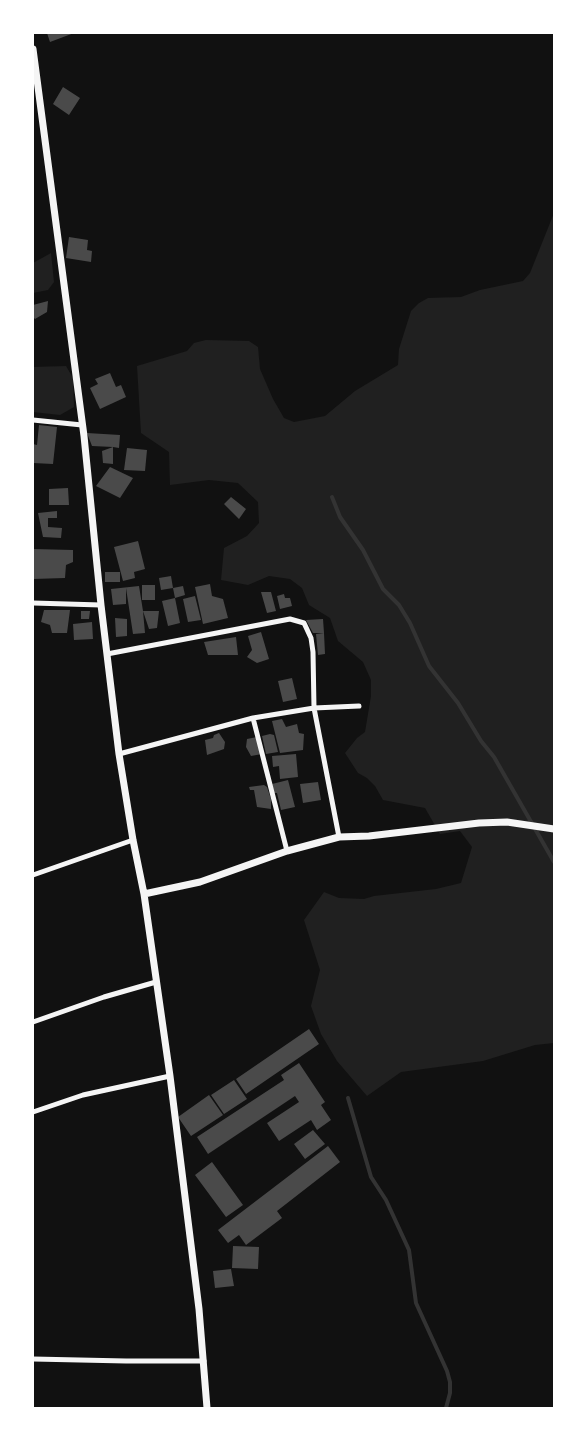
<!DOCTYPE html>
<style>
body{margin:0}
#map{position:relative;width:587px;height:1441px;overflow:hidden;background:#111;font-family:"Source Sans 3",sans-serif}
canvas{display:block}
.frame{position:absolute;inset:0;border:34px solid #fff;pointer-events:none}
</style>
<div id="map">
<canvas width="587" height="1441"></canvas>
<div class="frame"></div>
</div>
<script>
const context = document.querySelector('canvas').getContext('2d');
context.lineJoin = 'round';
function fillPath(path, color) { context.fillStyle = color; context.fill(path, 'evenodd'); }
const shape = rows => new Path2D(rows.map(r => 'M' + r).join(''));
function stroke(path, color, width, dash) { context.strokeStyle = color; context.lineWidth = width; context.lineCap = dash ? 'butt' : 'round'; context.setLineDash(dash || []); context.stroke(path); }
const green = shape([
 [554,213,554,1043,535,1045,483,1061,401,1072,367,1096,337,1061,321,1034,311,1006,320,970,304,920,324,892,339,898,364,899,374,896,436,889,461,883,472,847,460,831,440,834,425,808,383,800,375,786,367,778,358,773,345,753,357,738,365,732,371,696,371,680,363,662,338,641,330,618,309,605,302,588,290,579,269,576,248,585,221,580,224,548,247,536,259,523,258,502,238,483,209,480,170,485,169,452,141,433,137,366,187,351,194,343,206,340,249,341,258,347,260,369,273,399,284,418,294,422,325,416,355,391,398,365,399,349,411,311,419,303,428,298,461,297,480,290,523,281,530,273],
 [51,253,54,282,48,290,33,293,33,263],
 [66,366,73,378,74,407,60,415,33,412,33,367]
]);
const stream = shape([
 [332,497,340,517,363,550,383,589,399,605,410,623,429,666,458,703,481,741,494,757,554,862],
 [348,1098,371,1177,386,1200,409,1250,416,1303,447,1371,450,1382,450,1393,446,1408]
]);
const building = shape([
 [47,33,74,33,50,42],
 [63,87,80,98,69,115,53,104],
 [69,237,88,240,87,250,92,251,91,262,66,258],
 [48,301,47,312,35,319,33,317,33,305],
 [110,373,116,387,121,385,126,397,100,409,90,388,98,384,95,379],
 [39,425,57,427,53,464,33,463,33,444,37,445],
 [87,433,120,435,119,448,113,447,113,464,103,463,102,451,113,447,92,446],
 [127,448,147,450,145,471,124,470],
 [110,467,133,478,120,498,96,486],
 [68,488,69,505,49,505,49,489],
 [231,497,246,509,239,519,224,504],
 [57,511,57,518,48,518,48,527,62,528,61,538,43,537,38,513],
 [138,541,145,569,134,572,135,578,123,581,114,547],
 [33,549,73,550,73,562,66,565,65,578,33,579],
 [105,572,120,572,120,582,105,582],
 [171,576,173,588,183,586,185,595,175,598,173,588,161,590,159,578],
 [210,584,212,596,223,599,228,618,203,624,195,587],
 [142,585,155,585,155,600,142,600],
 [139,586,143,611,159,611,157,628,149,629,143,611,145,633,133,634,126,588,126,604,113,605,111,589],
 [261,592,271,592,276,611,267,613],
 [284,594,285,598,290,598,292,606,280,609,277,596],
 [195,596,201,620,188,622,183,599],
 [175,598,180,623,168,626,162,601],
 [44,610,70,610,67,633,52,633,50,625,41,622],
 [81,611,90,611,89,619,81,619],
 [115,618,127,619,127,636,116,637],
 [323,619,324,633,325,654,318,655,316,634,324,633,313,633,306,620],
 [92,622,93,639,74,640,73,624],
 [261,632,269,659,257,663,247,657,252,650,248,636],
 [236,637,238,655,208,655,204,642],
 [292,678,297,699,283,702,278,681],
 [282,719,286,727,297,724,299,733,304,734,303,750,280,753,272,721],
 [219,733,225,742,224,749,207,755,205,740,213,738,214,735],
 [270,734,274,735,278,752,266,754,262,736],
 [257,737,262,754,251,756,246,747,247,739],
 [296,754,298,777,280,779,279,766,273,767,272,756],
 [288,780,295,807,281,810,277,793,274,793,272,784],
 [318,782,321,800,303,803,300,784],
 [264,785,267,787,271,799,271,809,257,807,254,790,250,790,249,787],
 [309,1029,319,1044,246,1094,236,1079],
 [299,1063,325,1102,321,1105,331,1120,317,1130,311,1120,279,1141,267,1123,299,1102,295,1096,208,1154,197,1137,284,1080,281,1075],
 [234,1080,247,1099,224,1114,211,1095],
 [209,1095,223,1115,191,1136,178,1117],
 [313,1130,325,1144,305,1159,294,1144],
 [328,1146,340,1162,277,1211,282,1218,246,1245,239,1235,228,1243,218,1230],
 [212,1162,243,1205,226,1217,195,1175],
 [233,1246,259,1247,258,1269,232,1268],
 [231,1269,234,1286,215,1288,213,1271]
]);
const minor = shape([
 [33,420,82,425],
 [33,603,101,605],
 [107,654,290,619,304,623,311,638,313,652,314,708,339,837],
 [253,718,287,851],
 [119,754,253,718,314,708,359,706],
 [33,875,133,840],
 [33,1022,104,997,156,982],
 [33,1112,83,1095,170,1076],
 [33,1359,126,1361,204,1361]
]);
const tertiary = shape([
 [33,49,84,436,101,605,119,754,133,840,144,894,170,1076,199,1309,207,1408],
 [144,894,200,882,287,851,339,837,369,836,479,823,507,822,554,829]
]);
fillPath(green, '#202020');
stroke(stream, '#333', 4);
fillPath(building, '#4a4a4a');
stroke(minor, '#f5f5f5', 5);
stroke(tertiary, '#f5f5f5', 7);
</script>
